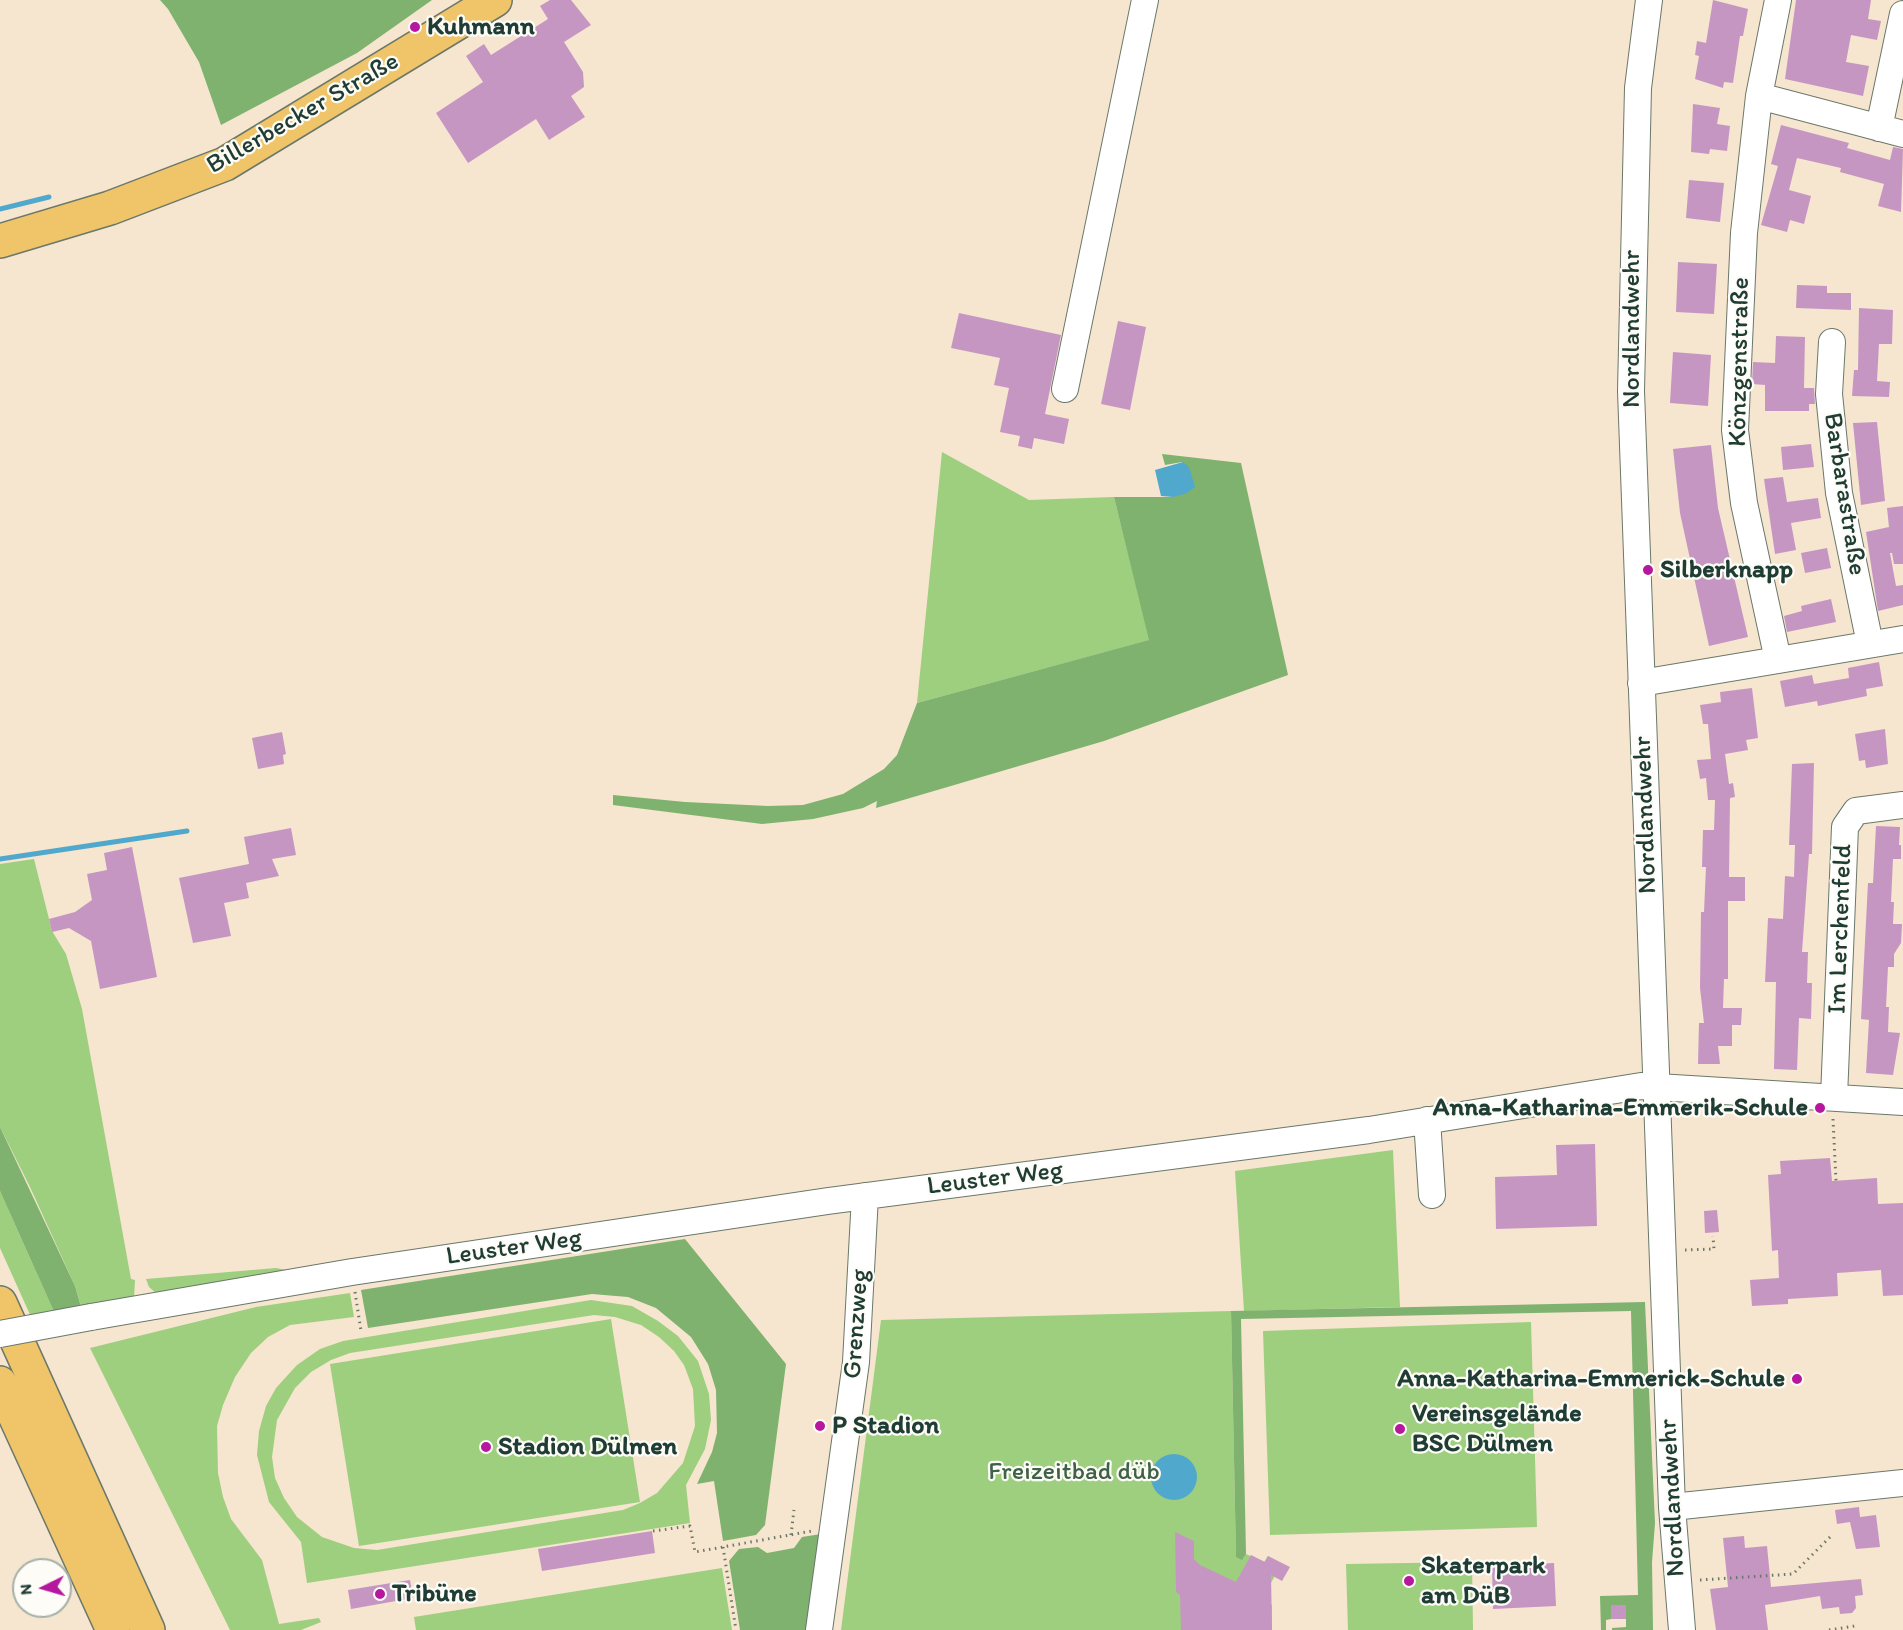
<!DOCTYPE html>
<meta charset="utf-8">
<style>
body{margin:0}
#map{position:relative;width:1903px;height:1630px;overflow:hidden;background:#f6e5cf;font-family:Itim,sans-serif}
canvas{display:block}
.north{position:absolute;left:12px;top:1558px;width:60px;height:60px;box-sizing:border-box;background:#fdfcf7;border:2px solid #a4b0a9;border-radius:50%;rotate:265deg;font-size:16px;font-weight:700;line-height:24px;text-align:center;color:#1f3d34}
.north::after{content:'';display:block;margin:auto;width:21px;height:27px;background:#b5179e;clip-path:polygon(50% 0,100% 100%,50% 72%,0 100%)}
</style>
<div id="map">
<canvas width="1903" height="1630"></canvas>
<div class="north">N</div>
</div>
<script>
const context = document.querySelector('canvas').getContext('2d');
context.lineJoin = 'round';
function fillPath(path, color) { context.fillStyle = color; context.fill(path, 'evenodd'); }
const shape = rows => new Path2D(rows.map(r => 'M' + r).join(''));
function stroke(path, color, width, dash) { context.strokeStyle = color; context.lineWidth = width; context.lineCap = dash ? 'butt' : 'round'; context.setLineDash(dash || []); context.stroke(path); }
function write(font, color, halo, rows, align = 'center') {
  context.font = font + ' Itim,sans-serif'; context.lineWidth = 4.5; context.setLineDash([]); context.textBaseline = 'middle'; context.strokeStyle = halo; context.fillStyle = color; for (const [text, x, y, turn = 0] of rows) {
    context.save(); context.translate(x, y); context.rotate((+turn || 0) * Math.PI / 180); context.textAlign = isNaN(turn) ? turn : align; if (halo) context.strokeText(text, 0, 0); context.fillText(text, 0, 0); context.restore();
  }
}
const green = shape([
 [942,452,1029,500,1114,497,1150,640,917,703],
 [34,859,52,931,66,954,82,1009,131,1279,135,1280,134,1298,81,1306,75,1286,30,1187,0,1127,0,864],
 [1393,1150,1400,1307,1244,1311,1235,1171],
 [0,1191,55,1314,32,1319,0,1248],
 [276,1268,297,1272,157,1294,149,1287,146,1279],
 [350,1293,354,1317,290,1325,268,1337,251,1353,235,1377,223,1405,217,1426,218,1473,223,1497,231,1519,262,1560,279,1624,319,1618,321,1622,301,1630,230,1630,90,1348,256,1307],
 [591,1300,632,1306,658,1321,678,1336,698,1361,709,1394,711,1420,705,1449,686,1485,690,1523,307,1583,301,1542,269,1502,257,1455,259,1431,266,1406,276,1388,297,1365,320,1349,343,1341],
 [594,1315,615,1317,641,1325,659,1337,674,1351,684,1365,693,1389,695,1426,683,1463,657,1493,640,1503,623,1510,377,1550,354,1548,322,1537,297,1517,284,1498,275,1478,272,1457,277,1420,295,1388,311,1372,331,1360,350,1353],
 [1231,1311,1236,1556,1242,1559,1246,1554,1264,1562,1268,1556,1282,1564,1262,1598,1272,1605,1272,1630,841,1630,881,1320],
 [611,1319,640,1502,359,1546,330,1364],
 [1531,1322,1537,1527,1270,1535,1263,1331],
 [1472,1562,1473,1630,1348,1630,1346,1564],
 [722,1568,732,1630,416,1630,414,1617]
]);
const forest = shape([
 [160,0,432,0,357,53,221,125,199,62,168,9],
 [1162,454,1241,463,1288,675,1104,741,876,808,877,801,863,808,813,819,762,824,613,805,613,795,685,802,768,806,803,805,843,794,884,769,897,755,917,703,1149,640,1114,497,1173,497,1182,462,1165,465],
 [0,1127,75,1286,82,1310,55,1314,0,1191],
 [685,1239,786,1364,765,1525,756,1535,723,1541,714,1481,697,1484,712,1452,717,1433,716,1390,708,1364,691,1337,656,1308,628,1297,592,1294,368,1328,361,1290],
 [1645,1302,1655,1523,1652,1562,1653,1630,1612,1630,1612,1628,1626,1627,1626,1605,1611,1605,1611,1619,1606,1620,1606,1630,1601,1630,1600,1596,1638,1595,1631,1311,1241,1319,1246,1554,1242,1560,1236,1557,1231,1311],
 [821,1534,808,1630,740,1630,729,1561,739,1549,758,1547,767,1553,794,1548,802,1537]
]);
const water = shape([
 [1183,462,1189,467,1195,487,1187,493,1173,497,1161,496,1155,470],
 '1151 1477a23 23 0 1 1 46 0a23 23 0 1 1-46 0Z'
]);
const stream = shape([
 [0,209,49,197],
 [0,859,187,831]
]);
const building = shape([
 [550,0,571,0,591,25,564,42,583,72,584,87,571,96,585,117,549,140,536,119,468,163,436,113,483,82,466,56,484,44,491,55,548,19,540,6],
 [1713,0,1748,9,1743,36,1740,36,1733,83,1724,82,1723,88,1695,79,1699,56,1695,55,1697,41,1706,43],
 [1796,0,1871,0,1868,19,1881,21,1877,40,1851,35,1846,62,1869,66,1863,96,1785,79],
 [1693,104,1720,108,1717,124,1730,126,1727,151,1710,149,1709,154,1691,152],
 [1781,125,1849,143,1847,148,1890,160,1893,147,1903,149,1901,212,1878,206,1884,184,1840,172,1841,168,1797,158,1789,190,1811,196,1804,224,1790,220,1787,232,1761,225,1778,166,1771,164],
 [1689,180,1724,183,1720,222,1686,218],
 [1678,262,1717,264,1714,314,1676,312],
 [1797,285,1827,286,1827,293,1851,293,1851,310,1796,308],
 [1859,308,1893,310,1892,344,1879,344,1877,381,1890,382,1889,397,1852,396,1854,370,1858,370],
 [959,313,1061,335,1045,414,1069,419,1064,444,1034,438,1032,449,1018,446,1020,436,1000,432,1009,388,994,385,1000,358,951,348],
 [1118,321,1146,327,1130,410,1101,404],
 [1776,336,1805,337,1804,388,1814,388,1815,404,1809,404,1809,411,1765,411,1765,385,1752,384,1753,362,1775,363],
 [1673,352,1711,355,1708,406,1670,403],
 [1877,422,1885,501,1861,505,1853,423],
 [1811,444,1814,467,1783,470,1781,447],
 [1711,445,1718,508,1748,637,1709,646,1680,513,1673,449],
 [1783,477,1787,502,1818,498,1821,518,1791,523,1796,550,1775,554,1764,479],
 [1903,506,1903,564,1894,564,1892,553,1890,553,1896,586,1903,585,1903,605,1878,611,1866,532,1889,527,1887,508],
 [1827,548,1831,568,1805,573,1801,553],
 [1831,599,1836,622,1787,632,1784,616,1802,611,1801,606],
 [1879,662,1883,686,1866,689,1867,696,1818,706,1817,701,1785,707,1780,681,1812,675,1814,684,1849,678,1848,668],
 [1752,688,1758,738,1746,740,1748,750,1725,754,1729,784,1733,783,1735,797,1730,798,1729,877,1745,877,1745,901,1728,901,1728,979,1724,979,1723,1008,1742,1008,1741,1025,1732,1025,1732,1046,1718,1046,1720,1064,1698,1064,1699,1023,1704,1023,1700,988,1701,912,1704,912,1706,867,1702,867,1703,830,1714,830,1715,800,1708,800,1706,778,1700,779,1697,760,1711,759,1708,724,1703,724,1700,705,1721,702,1720,692],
 [1885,729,1888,764,1866,768,1865,760,1859,761,1855,734],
 [282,732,286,754,283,755,284,764,258,769,252,738],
 [1814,763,1812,854,1809,854,1802,952,1808,952,1807,983,1812,983,1811,1019,1799,1018,1797,1070,1774,1069,1776,982,1765,982,1768,918,1783,919,1785,876,1794,877,1795,845,1789,845,1792,764],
 [1876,826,1900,827,1899,845,1901,845,1901,859,1893,859,1891,902,1894,902,1893,924,1902,924,1901,943,1894,954,1894,967,1888,967,1886,1007,1889,1007,1888,1032,1900,1033,1893,1075,1866,1073,1869,1020,1861,1019,1868,883,1873,883],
 [291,828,296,855,272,859,279,876,246,883,249,898,224,903,231,936,193,943,179,878,249,864,244,837],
 [132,847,157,977,100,989,91,941,69,928,52,932,49,919,75,912,92,900,87,874,107,870,104,853],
 [1595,1144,1597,1226,1496,1229,1495,1177,1557,1175,1556,1145],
 [1830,1158,1832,1181,1877,1178,1878,1204,1903,1203,1903,1295,1883,1296,1881,1270,1837,1273,1838,1296,1788,1299,1788,1304,1752,1306,1750,1280,1779,1278,1778,1250,1772,1251,1768,1175,1781,1174,1780,1161],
 [1717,1210,1719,1232,1705,1233,1704,1211],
 [1859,1507,1860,1517,1876,1515,1880,1547,1856,1549,1850,1522,1837,1524,1835,1510],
 [652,1531,655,1553,542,1571,538,1549],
 [1175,1532,1194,1541,1194,1559,1200,1565,1236,1582,1251,1555,1265,1562,1268,1556,1290,1567,1282,1581,1271,1575,1272,1630,1181,1630,1180,1595,1176,1592],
 [1744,1536,1745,1548,1767,1546,1771,1587,1861,1579,1863,1595,1855,1596,1856,1608,1852,1613,1840,1614,1839,1607,1822,1609,1820,1596,1765,1605,1768,1630,1716,1630,1710,1589,1728,1587,1723,1538],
 [1554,1563,1556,1606,1493,1609,1492,1566],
 [410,1580,413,1598,351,1609,348,1590],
 [1611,1605,1626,1605,1626,1619,1611,1619]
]);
const path = shape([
 [1833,1119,1836,1181],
 [1685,1250,1714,1249,1713,1236],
 [355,1292,361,1331],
 [653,1531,690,1526,695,1552,812,1531],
 [791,1535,794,1510],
 [723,1547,736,1630],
 [1700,1580,1793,1574,1833,1534],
 [1829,1630,1855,1626]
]);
const minor = shape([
 [1649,0,1638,88,1631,391,1672,1507,1682,1630],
 [1778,0,1759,96,1903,134],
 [1759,96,1744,233,1735,430,1744,503,1778,660],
 [1879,128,1903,14],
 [1832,342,1829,394,1839,493,1870,644],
 [1065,389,1145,0],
 [1641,683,1903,639],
 [1834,1097,1845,827,1856,811,1903,805],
 [1427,1120,1432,1195],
 [91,1317,352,1272,828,1201,1369,1130,1641,1086,1903,1102],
 [1672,1507,1903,1483],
 [819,1630,856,1362,865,1196]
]);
const major = shape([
 [0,241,110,208,225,164,495,0]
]);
const highway = shape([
 [0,1303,148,1630],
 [0,1383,113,1630]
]);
const minorBridge = shape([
 [0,1334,91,1317]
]);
const markers = [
 [415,27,6,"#b5179e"],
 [1648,570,6,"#b5179e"],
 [1820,1108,6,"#b5179e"],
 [1797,1379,6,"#b5179e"],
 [820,1426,6,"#b5179e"],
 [1400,1429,6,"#b5179e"],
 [486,1447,6,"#b5179e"],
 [1409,1581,6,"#b5179e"],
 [380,1594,6,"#b5179e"]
];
const poiNames = [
 ["Kuhmann",427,27],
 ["Silberknapp",1660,570],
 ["Anna-Katharina-Emmerik-Schule",1808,1108,"right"],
 ["Anna-Katharina-Emmerick-Schule",1785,1379,"right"],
 ["Vereinsgelände",1412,1414],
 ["BSC Dülmen",1412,1444],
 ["P Stadion",832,1426],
 ["Stadion Dülmen",498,1447],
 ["Skaterpark",1421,1566],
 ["am DüB",1421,1596],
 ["Tribüne",392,1594]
];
const streetNames = [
 ["Billerbecker Straße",303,114,-30],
 ["Nordlandwehr",1632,329,-90],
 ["Könzgenstraße",1740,362,-89],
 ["Barbarastraße",1844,494,81],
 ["Nordlandwehr",1646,815,-92],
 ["Im Lerchenfeld",1841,929,-88],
 ["Leuster Weg",995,1179,-7],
 ["Leuster Weg",514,1248,-8],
 ["Grenzweg",857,1324,-86],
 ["Nordlandwehr",1673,1498,-93]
];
const parkNames = [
 ["Freizeitbad düb",1074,1472]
];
fillPath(green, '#9dcf7f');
fillPath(forest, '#7eb26e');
fillPath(water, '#50a9cd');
stroke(stream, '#50a9cd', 5);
fillPath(building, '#c696c3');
stroke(minor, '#6a786a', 28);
stroke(major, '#6a786a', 36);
stroke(highway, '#6a786a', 36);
stroke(path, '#6a786a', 3, [1.5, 4.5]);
stroke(minor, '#fff', 26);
stroke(major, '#f0c469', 33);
stroke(highway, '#f0c469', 33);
stroke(minorBridge, '#6a786a', 28, []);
stroke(minorBridge, '#fff', 26);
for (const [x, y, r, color] of markers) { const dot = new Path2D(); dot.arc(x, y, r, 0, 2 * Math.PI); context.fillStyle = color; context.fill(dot); stroke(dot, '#fdfcf7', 2); }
write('bold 26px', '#1f3d34', '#fdfcf7', poiNames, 'left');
write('26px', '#1f3d34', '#fdfcf7', streetNames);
write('26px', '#3e6247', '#fdfcf7', parkNames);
</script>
